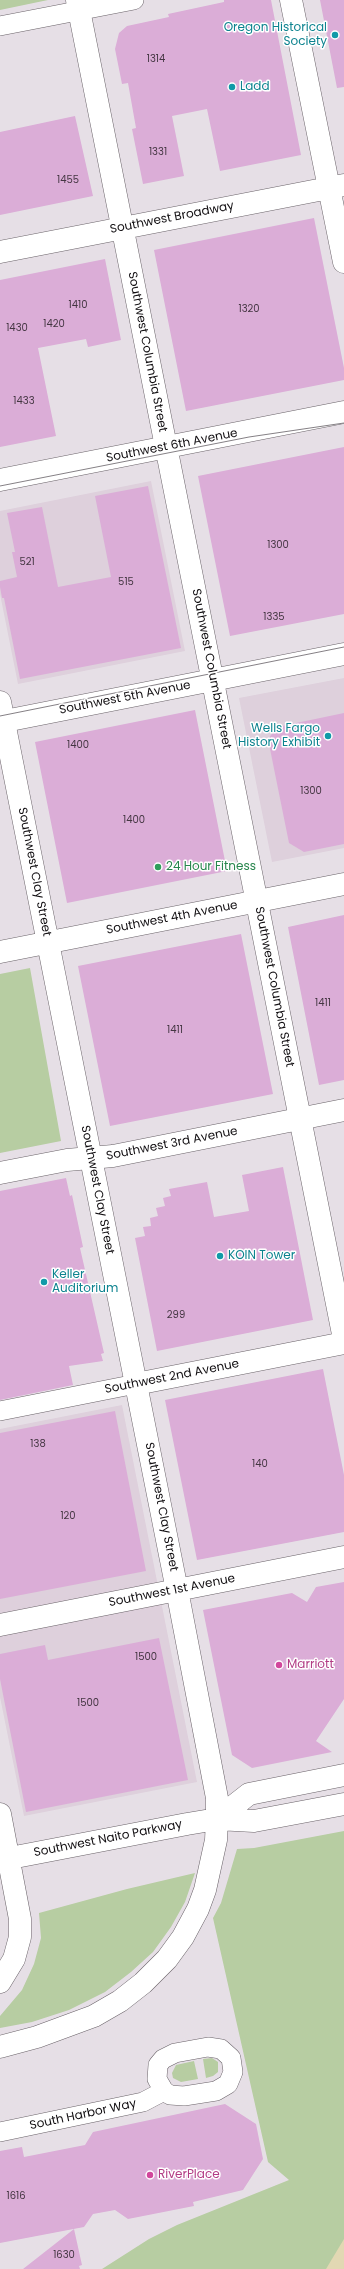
<!DOCTYPE html>
<style>
body{margin:0}
canvas{display:block;background:#e6dfe6}
</style>
<canvas width="344" height="2269"></canvas>
<script>
const context = document.querySelector('canvas').getContext('2d');
context.lineJoin = 'round';
function fillPath(path, color) { context.fillStyle = color; context.fill(path, 'evenodd'); }
const shape = rows => new Path2D(rows.map(r => 'M' + r).join(''));
function stroke(path, color, width, dash) { context.strokeStyle = color; context.lineWidth = width; context.lineCap = dash ? 'butt' : 'round'; context.setLineDash(dash || []); context.stroke(path); }
function write(font, color, halo, rows, align = 'center') {
  context.font = font + ' Poppins,sans-serif'; context.lineWidth = 3; context.setLineDash([]); context.textBaseline = 'middle'; context.strokeStyle = halo; context.fillStyle = color; for (const [text, x, y, turn = 0] of rows) {
    context.save(); context.translate(x, y); context.rotate((+turn || 0) * Math.PI / 180); context.textAlign = isNaN(turn) ? turn : align; if (halo) context.strokeText(text, 0, 0); context.fillText(text, 0, 0); context.restore();
  }
}
const built = shape([
 [151,481,185,651,18,684,0,594,0,511],
 [344,678,344,848,272,862,239,698],
 [122,1405,197,1782,24,1816,0,1697,0,1429]
]);
const green = shape([
 [0,0,48,0,0,10],
 [30,968,61,1141,0,1153,0,974],
 [344,1831,344,2269,102,2269,149,2239,177,2225,289,2180,268,2162,213,1918,221,1903,237,1849,254,1848],
 [195,1873,185,1902,171,1927,153,1952,131,1972,105,1992,69,2010,32,2022,0,2028,0,2016,22,1990,34,1964,41,1938,39,1913,127,1889],
 [212,2058,218,2062,218,2072,213,2076,206,2078,203,2059],
 [194,2061,198,2079,181,2082,173,2078,172,2073,176,2065]
]);
const sand = shape([
 [344,2239,344,2269,326,2269]
]);
const building = shape([
 [224,0,271,0,301,155,220,171,207,109,172,116,184,176,143,184,132,129,136,128,128,83,122,84,115,49,119,33,127,26,169,17,168,14,224,2],
 [320,0,344,0,344,87,337,88],
 [75,116,93,196,0,215,0,132],
 [314,218,344,368,344,380,186,411,154,250],
 [105,259,121,340,88,347,86,339,38,348,56,436,0,447,0,280],
 [344,447,344,614,230,636,198,476],
 [148,486,181,648,20,679,4,598,2,598,0,587,0,581,17,577,12,552,15,552,7,513,42,507,58,587,111,577,95,496],
 [195,710,227,871,67,903,35,742],
 [344,713,344,844,304,852,289,843,268,739,277,727],
 [344,915,344,1080,319,1085,288,927],
 [241,934,273,1094,110,1126,78,966],
 [283,1167,313,1320,157,1351,135,1238,145,1236,143,1227,151,1226,150,1218,158,1216,156,1208,165,1206,163,1198,171,1196,169,1189,207,1182,214,1217,249,1211,242,1175],
 [66,1178,70,1196,72,1195,83,1247,80,1248,104,1353,101,1354,103,1361,69,1366,73,1385,0,1400,0,1191],
 [323,1369,344,1475,344,1532,197,1560,165,1400],
 [115,1411,146,1571,0,1599,0,1433],
 [344,1582,344,1699,316,1741,332,1752,252,1768,232,1755,203,1610,292,1593,307,1602,316,1587],
 [159,1638,188,1780,26,1812,0,1679,0,1654,45,1645,48,1660],
 [225,2104,256,2124,263,2159,243,2190,193,2202,194,2206,128,2219,115,2210,93,2214,84,2227,0,2243,0,2151,22,2147,24,2157,85,2145,93,2132],
 [74,2229,82,2265,79,2266,80,2269,23,2269]
]);
const street = shape([
 [0,26,134,0],
 [0,1411,136,1384],
 [208,2047,221,2049,231,2058,233,2072,228,2084,216,2091,184,2096,170,2095,164,2091,157,2079,158,2065,163,2059,175,2053,208,2047],
 [0,2132,143,2102,164,2091]
]);
const secondary = shape([
 [77,0,344,1339],
 [291,0,344,262],
 [0,252,344,185],
 [0,480,344,412],
 [0,722,344,654],
 [0,1173,67,1160,113,1156,344,1110],
 [136,1384,344,1343],
 [0,1625,177,1590]
]);
const primary = shape([
 [0,702,177,1590,217,1798,217,1819,216,1840,205,1890,198,1909,183,1937,167,1959,143,1983,120,2001,94,2016,37,2037,0,2047],
 [0,952,344,884],
 [177,1590,344,1557],
 [0,1814,20,1919,20,1937,14,1959,0,1982],
 [217,1819,249,1794,344,1775],
 [0,1860,187,1824,217,1819,254,1821,344,1804]
]);
const tram = shape([
 [0,486,249,437,344,423],
 [0,716,344,647]
]);
const markers = [
 [335,35,4,"#0f9aa8"],
 [232,87,4,"#0f9aa8"],
 [328,736,4,"#0f9aa8"],
 [158,867,4,"#2e9e5b"],
 [220,1256,4,"#0f9aa8"],
 [44,1282,4,"#0f9aa8"],
 [279,1665,4,"#d1479c"],
 [150,2175,4,"#d1479c"]
];
const numberNames = [
 ["1314",156,59],
 ["1331",158,152],
 ["1455",68,180],
 ["1410",78,305],
 ["1320",249,309],
 ["1420",54,324],
 ["1430",17,328],
 ["1433",24,401],
 ["1300",278,545],
 ["521",27,562],
 ["515",126,582],
 ["1335",274,617],
 ["1400",78,745],
 ["1300",311,791],
 ["1400",134,820],
 ["1411",323,1003],
 ["1411",175,1030],
 ["299",176,1315],
 ["138",38,1444],
 ["140",260,1464],
 ["120",68,1516],
 ["1500",146,1657],
 ["1500",88,1703],
 ["1616",16,2196],
 ["1630",64,2255]
];
const cultureNames = [
 ["Oregon Historical",327,28,"right"],
 ["Society",327,42,"right"],
 ["Ladd",240,87],
 ["Wells Fargo",320,729,"right"],
 ["History Exhibit",320,743,"right"],
 ["KOIN Tower",228,1256],
 ["Keller",52,1275],
 ["Auditorium",52,1289]
];
const streetNames = [
 ["Southwest Broadway",172,218,-11],
 ["Southwest Columbia Street",147,352,79],
 ["Southwest 6th Avenue",172,446,-11],
 ["Southwest Columbia Street",211,669,79],
 ["Southwest 5th Avenue",125,698,-11],
 ["Southwest Clay Street",34,872,79],
 ["Southwest 4th Avenue",172,918,-11],
 ["Southwest Columbia Street",274,987,79],
 ["Southwest 3rd Avenue",172,1144,-11],
 ["Southwest Clay Street",97,1190,79],
 ["Southwest 2nd Avenue",172,1377,-11],
 ["Southwest Clay Street",161,1507,79],
 ["Southwest 1st Avenue",172,1591,-11],
 ["Southwest Naito Parkway",108,1839,-11],
 ["South Harbor Way",83,2115,-12]
];
const leisureNames = [
 ["24 Hour Fitness",166,867]
];
const hotelNames = [
 ["Marriott",287,1665],
 ["RiverPlace",158,2175]
];
fillPath(built, '#ded0dc');
fillPath(green, '#b7cda2');
fillPath(sand, '#e2d8b3');
fillPath(building, '#dbadd7');
stroke(street, '#6a6369', 20);
stroke(secondary, '#6a6369', 23);
stroke(primary, '#6a6369', 23);
stroke(street, '#fff', 19);
stroke(secondary, '#fff', 22);
stroke(primary, '#fff', 22);
stroke(tram, '#858085', 1);
for (const [x, y, r, color] of markers) { const dot = new Path2D(); dot.arc(x, y, r, 0, 2 * Math.PI); context.fillStyle = color; context.fill(dot); stroke(dot, '#fff', 1.5); }
write('10px', '#443642', null, numberNames);
write('12px', '#0d838f', '#fff', cultureNames, 'left');
write('12px', '#110e11', '#fff', streetNames);
write('12px', '#27864d', '#fff', leisureNames, 'left');
write('12px', '#b23c85', '#fff', hotelNames, 'left');
</script>
